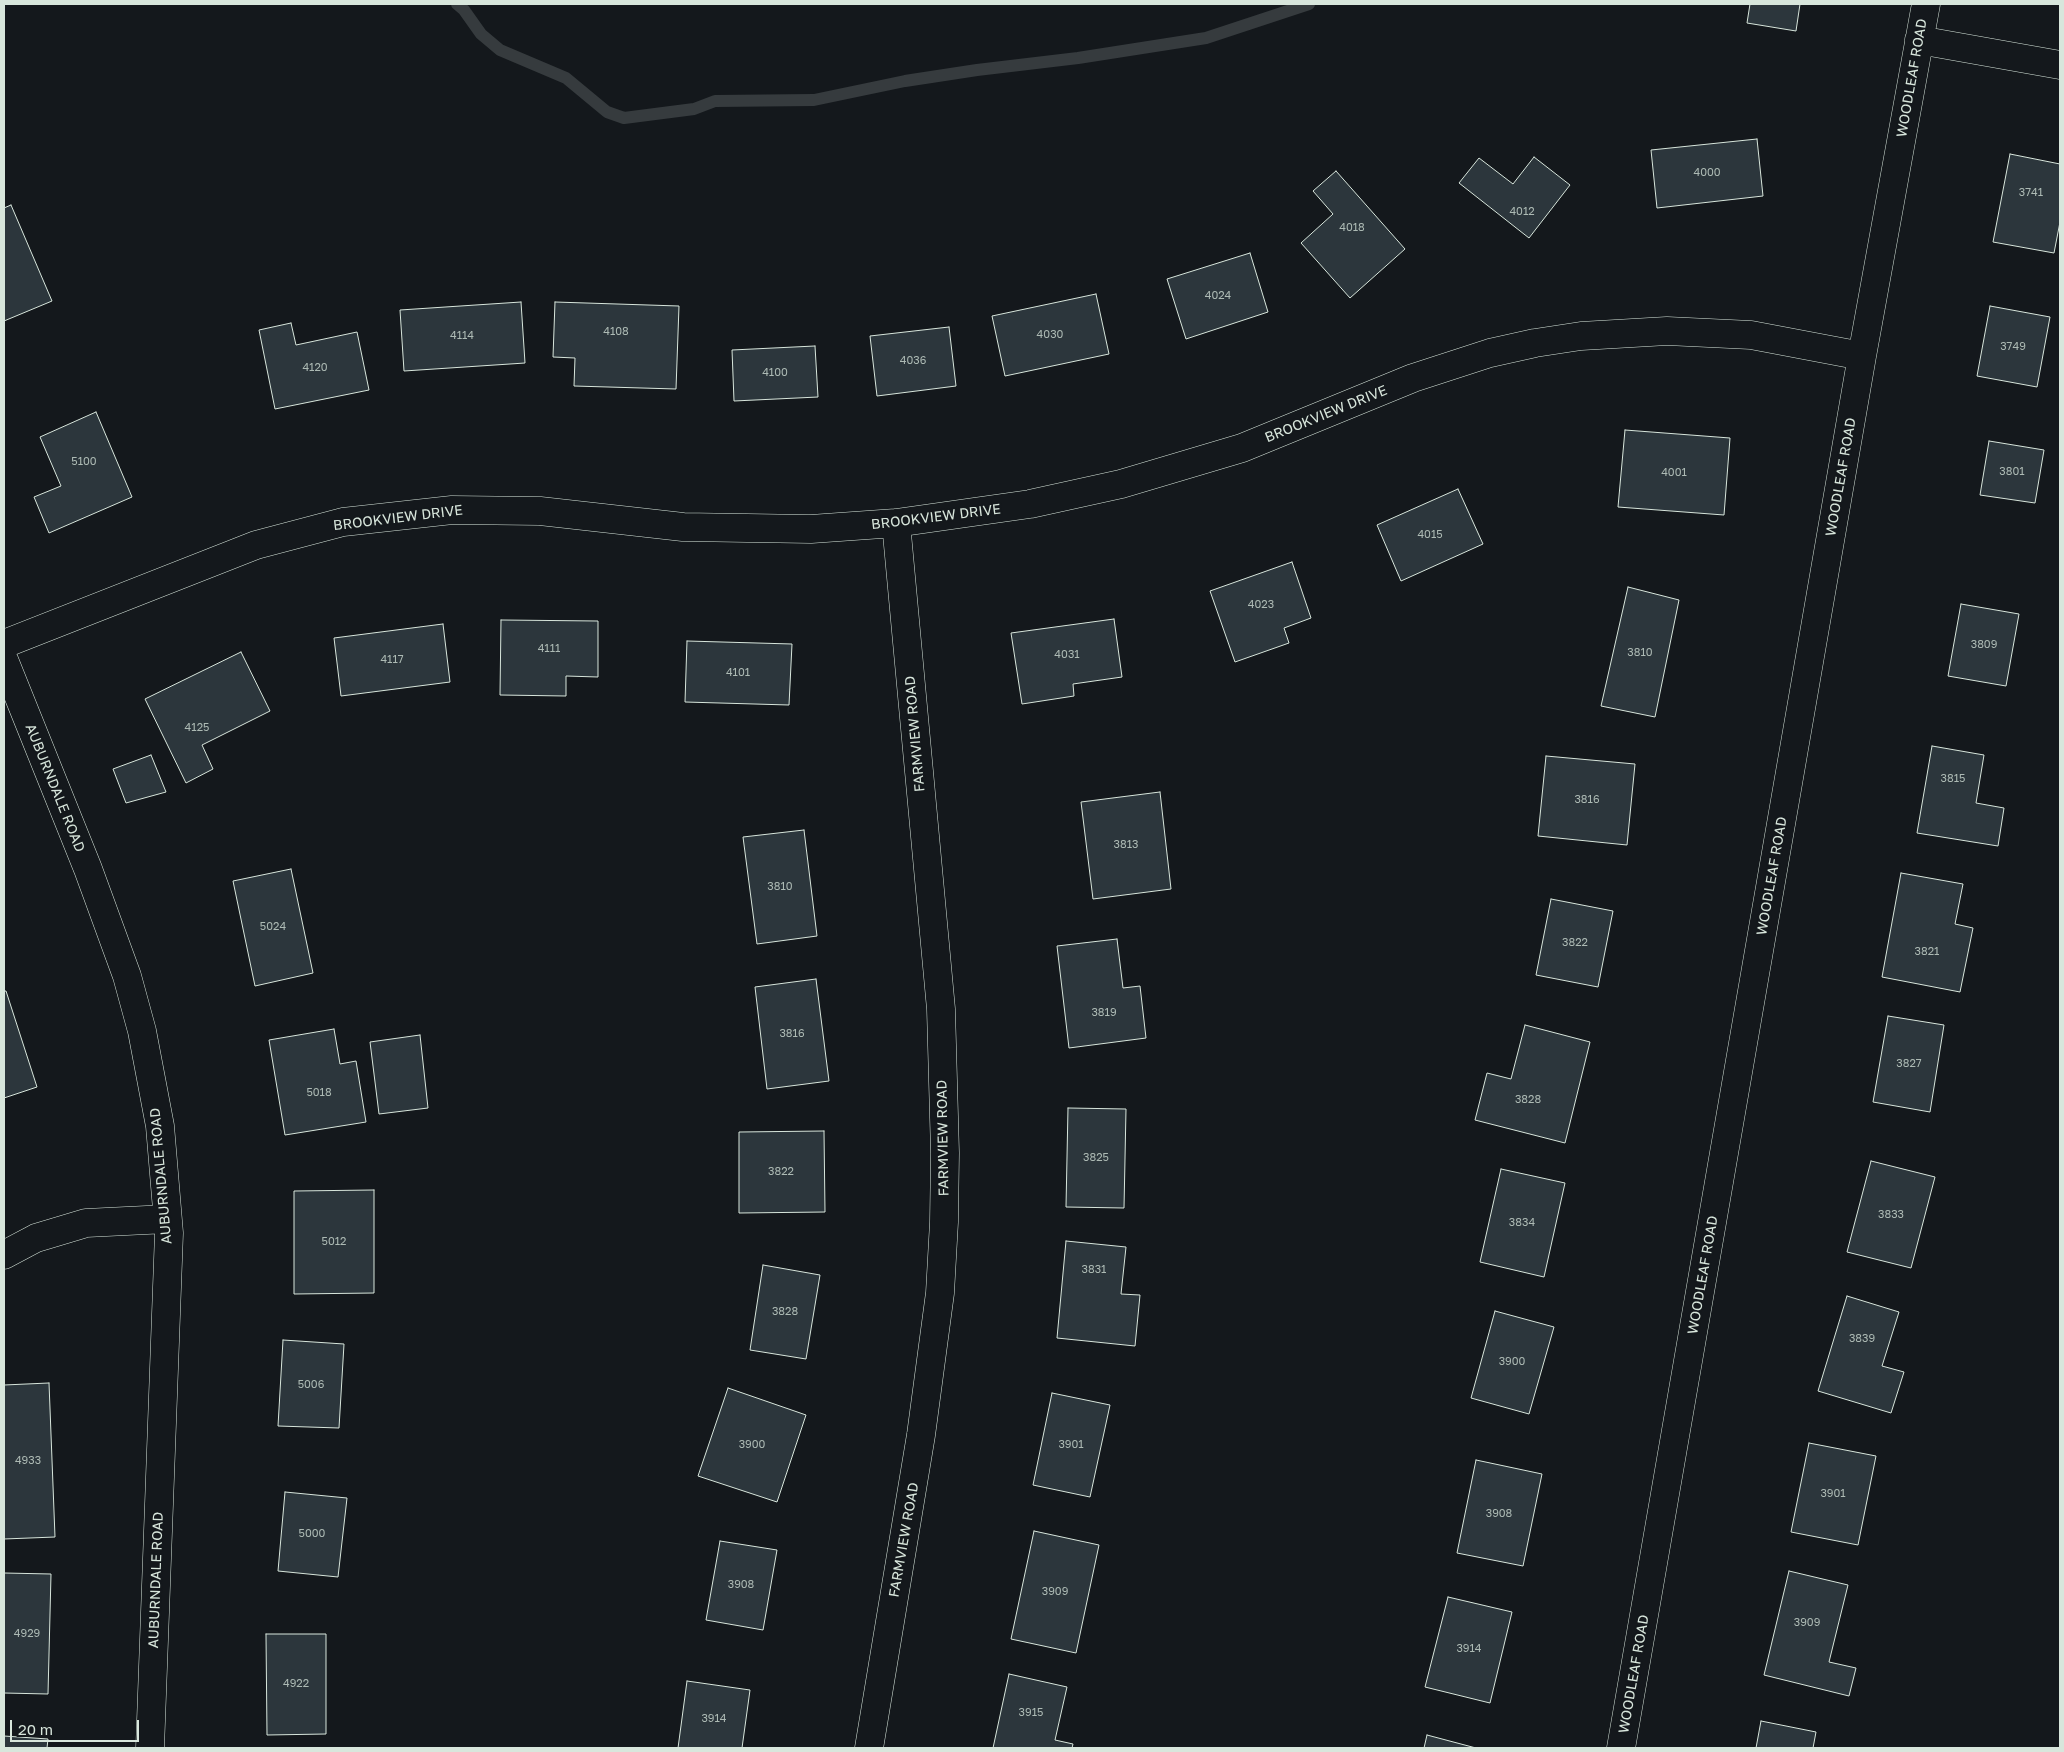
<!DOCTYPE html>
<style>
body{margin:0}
#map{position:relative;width:2064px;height:1752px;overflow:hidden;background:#14181c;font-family:"Golos Text",sans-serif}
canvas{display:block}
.frame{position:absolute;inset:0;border:5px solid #d8e6dc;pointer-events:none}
.scale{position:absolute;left:10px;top:1720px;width:129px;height:22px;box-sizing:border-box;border:2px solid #d8e6dc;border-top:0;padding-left:6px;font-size:15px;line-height:18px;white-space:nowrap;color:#d8e6dc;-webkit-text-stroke:4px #14181c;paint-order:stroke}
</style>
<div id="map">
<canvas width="2064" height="1752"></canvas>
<div class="frame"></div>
<div class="scale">20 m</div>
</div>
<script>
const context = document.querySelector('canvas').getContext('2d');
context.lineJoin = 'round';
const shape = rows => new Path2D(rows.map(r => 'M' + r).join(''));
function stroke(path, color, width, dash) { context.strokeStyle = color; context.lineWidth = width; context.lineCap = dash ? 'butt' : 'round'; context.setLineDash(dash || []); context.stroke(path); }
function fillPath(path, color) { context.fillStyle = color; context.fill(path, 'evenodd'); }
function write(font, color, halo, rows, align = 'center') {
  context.font = font + ' "Golos Text",sans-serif'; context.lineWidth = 4; context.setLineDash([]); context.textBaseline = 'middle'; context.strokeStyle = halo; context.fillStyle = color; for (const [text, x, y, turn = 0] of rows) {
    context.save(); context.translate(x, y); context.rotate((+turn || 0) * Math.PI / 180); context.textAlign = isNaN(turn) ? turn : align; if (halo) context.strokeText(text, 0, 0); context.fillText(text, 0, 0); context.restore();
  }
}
const stream = shape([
 [457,4,464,10,481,34,500,50,566,78,607,112,624,118,694,109,715,101,814,100,905,81,977,70,1078,58,1206,38,1309,4]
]);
const building = shape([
 [1750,4,1800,4,1796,31,1747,23,1750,4],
 [1757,139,1763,196,1657,208,1651,150,1757,139],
 [2010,154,2060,164,2060,222,2054,253,1993,242,2010,154],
 [1534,157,1570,185,1529,238,1459,183,1479,158,1513,184,1534,157],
 [1336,171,1405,249,1350,298,1301,243,1333,214,1313,191,1336,171],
 [11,205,52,301,4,321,4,208,11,205],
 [1250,253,1268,312,1186,339,1167,279,1250,253],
 [1096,294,1109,354,1005,376,992,316,1096,294],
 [521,302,525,363,404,371,400,310,521,302],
 [555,302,679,306,676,389,574,386,575,358,553,357,555,302],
 [1990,306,2050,317,2037,387,1977,376,1990,306],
 [291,323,296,345,357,332,369,390,275,409,259,330,291,323],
 [949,327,956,386,877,396,870,336,949,327],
 [815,346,818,397,734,401,732,350,815,346],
 [96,412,132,497,49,533,34,497,61,486,40,437,96,412],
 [1625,430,1730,438,1724,515,1618,507,1625,430],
 [1989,441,2044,450,2035,503,1980,495,1989,441],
 [1458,489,1483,544,1401,581,1377,525,1458,489],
 [1292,562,1311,618,1284,628,1289,643,1235,662,1210,591,1292,562],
 [1628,587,1679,600,1655,717,1601,706,1628,587],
 [1961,604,2019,614,2006,686,1948,676,1961,604],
 [1114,619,1122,677,1073,684,1074,696,1022,704,1011,633,1114,619],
 [501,620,598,621,598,677,566,676,566,696,500,695,501,620],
 [443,624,450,682,341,696,334,638,443,624],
 [687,641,792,644,789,705,685,702,687,641],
 [241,652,270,711,202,745,213,769,186,783,145,699,241,652],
 [1932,746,1984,755,1976,803,2004,808,1998,846,1917,833,1932,746],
 [151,755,166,792,126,803,113,769,151,755],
 [1546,756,1635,764,1627,845,1538,836,1546,756],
 [1160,792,1171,889,1093,899,1081,802,1160,792],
 [804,830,817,936,757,944,743,837,804,830],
 [291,869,313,973,255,986,233,881,291,869],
 [1901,873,1963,884,1955,924,1973,928,1960,992,1882,977,1901,873],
 [1551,899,1613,911,1598,987,1536,975,1551,899],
 [1117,939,1123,988,1140,986,1146,1038,1069,1048,1057,946,1117,939],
 [816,979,829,1081,767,1089,755,987,816,979],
 [4,991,6,991,37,1087,4,1098,4,991],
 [1888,1016,1944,1025,1930,1112,1873,1102,1888,1016],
 [1525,1025,1590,1042,1565,1143,1475,1120,1487,1073,1511,1079,1525,1025],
 [334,1029,340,1064,356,1061,366,1122,285,1135,269,1040,334,1029],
 [420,1035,428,1108,379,1114,370,1042,420,1035],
 [1068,1108,1126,1109,1124,1208,1066,1207,1068,1108],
 [824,1131,825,1212,739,1213,739,1132,824,1131],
 [1871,1161,1935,1177,1911,1268,1847,1252,1871,1161],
 [1501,1169,1565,1183,1544,1277,1480,1262,1501,1169],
 [374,1190,374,1293,294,1294,294,1191,374,1190],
 [1066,1241,1126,1247,1121,1294,1140,1295,1135,1346,1057,1338,1066,1241],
 [763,1265,820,1275,806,1359,750,1350,763,1265],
 [1847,1296,1899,1312,1882,1366,1904,1372,1891,1413,1818,1391,1847,1296],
 [1495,1311,1554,1327,1529,1414,1471,1398,1495,1311],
 [283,1340,344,1344,339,1428,278,1426,283,1340],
 [49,1383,55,1537,4,1539,4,1385,49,1383],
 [728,1388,806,1415,777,1502,698,1476,728,1388],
 [1052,1393,1110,1405,1090,1497,1033,1485,1052,1393],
 [1809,1443,1876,1456,1858,1545,1791,1532,1809,1443],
 [1476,1460,1542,1474,1523,1566,1457,1553,1476,1460],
 [285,1492,347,1498,338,1577,278,1571,285,1492],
 [1034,1531,1099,1545,1076,1653,1011,1639,1034,1531],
 [720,1541,777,1550,763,1630,706,1620,720,1541],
 [1789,1571,1848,1585,1829,1662,1856,1668,1849,1696,1764,1675,1789,1571],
 [4,1573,51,1574,48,1694,4,1693,4,1573],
 [1448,1597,1512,1612,1490,1703,1425,1687,1448,1597],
 [266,1634,326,1634,326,1734,267,1735,266,1634],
 [1009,1674,1067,1687,1055,1740,1073,1744,1072,1748,993,1748,1009,1674],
 [687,1681,750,1690,742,1748,678,1748,687,1681],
 [1761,1721,1816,1732,1813,1748,1756,1748,1761,1721],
 [1427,1735,1476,1748,1424,1748,1427,1735],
 [4,1736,48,1739,47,1748,4,1748,4,1736]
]);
const minor = shape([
 [1919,40,2060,65],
 [4,644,256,545,343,522,452,510,540,511,683,527,811,529,896,523,1030,504,1121,484,1242,448,1413,378,1490,353,1535,343,1581,336,1667,331,1751,335,1862,356],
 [4,660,88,869,127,976,142,1031,160,1126,169,1233,150,1748],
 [4,1255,36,1238,86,1223,167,1219],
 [869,1748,921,1435,940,1293,944,1222,945,1153,941,1009,896,523],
 [1621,1748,1862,356,1926,4]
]);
const numberNames = [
 ["4000",1707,173],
 ["3741",2031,193],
 ["4012",1522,212],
 ["4018",1352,228],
 ["4024",1218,296],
 ["4108",616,332],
 ["4030",1050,335],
 ["4114",462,336],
 ["3749",2013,347],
 ["4036",913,361],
 ["4120",315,368],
 ["4100",775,373],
 ["5100",84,462],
 ["3801",2012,472],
 ["4001",1674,473],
 ["4015",1430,535],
 ["4023",1261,605],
 ["3809",1984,645],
 ["4111",549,649],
 ["3810",1640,653],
 ["4031",1067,655],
 ["4117",392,660],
 ["4101",738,673],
 ["4125",197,728],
 ["3815",1953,779],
 ["3816",1587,800],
 ["3813",1126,845],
 ["3810",780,887],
 ["5024",273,927],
 ["3822",1575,943],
 ["3821",1927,952],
 ["3819",1104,1013],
 ["3816",792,1034],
 ["3827",1909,1064],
 ["5018",319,1093],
 ["3828",1528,1100],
 ["3825",1096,1158],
 ["3822",781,1172],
 ["3833",1891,1215],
 ["3834",1522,1223],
 ["5012",334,1242],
 ["3831",1094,1270],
 ["3828",785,1312],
 ["3839",1862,1339],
 ["3900",1512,1362],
 ["5006",311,1385],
 ["3900",752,1445],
 ["3901",1071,1445],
 ["4933",28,1461],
 ["3901",1833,1494],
 ["3908",1499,1514],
 ["5000",312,1534],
 ["3908",741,1585],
 ["3909",1055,1592],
 ["3909",1807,1623],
 ["4929",27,1634],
 ["3914",1469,1649],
 ["4922",296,1684],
 ["3915",1031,1713],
 ["3914",714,1719]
];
const streetNames = [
 ["WOODLEAF ROAD",1912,78,-80],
 ["BROOKVIEW DRIVE",1326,414,-22],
 ["WOODLEAF ROAD",1841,477,-80],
 ["BROOKVIEW DRIVE",936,517,-7],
 ["BROOKVIEW DRIVE",398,518,-7],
 ["FARMVIEW ROAD",915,734,-95],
 ["AUBURNDALE ROAD",55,788,68],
 ["WOODLEAF ROAD",1772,876,-80],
 ["FARMVIEW ROAD",943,1138,-91],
 ["AUBURNDALE ROAD",161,1176,-95],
 ["WOODLEAF ROAD",1703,1275,-80],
 ["FARMVIEW ROAD",904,1540,-80],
 ["AUBURNDALE ROAD",156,1580,-88],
 ["WOODLEAF ROAD",1634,1674,-80]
];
stroke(stream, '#363b3e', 12);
fillPath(building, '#2c363c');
stroke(building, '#d8e6dc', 1);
stroke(minor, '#d8e6dc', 29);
stroke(minor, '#14181c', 28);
write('11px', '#adbab4', null, numberNames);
write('14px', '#d8e6dc', '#14181c', streetNames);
</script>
